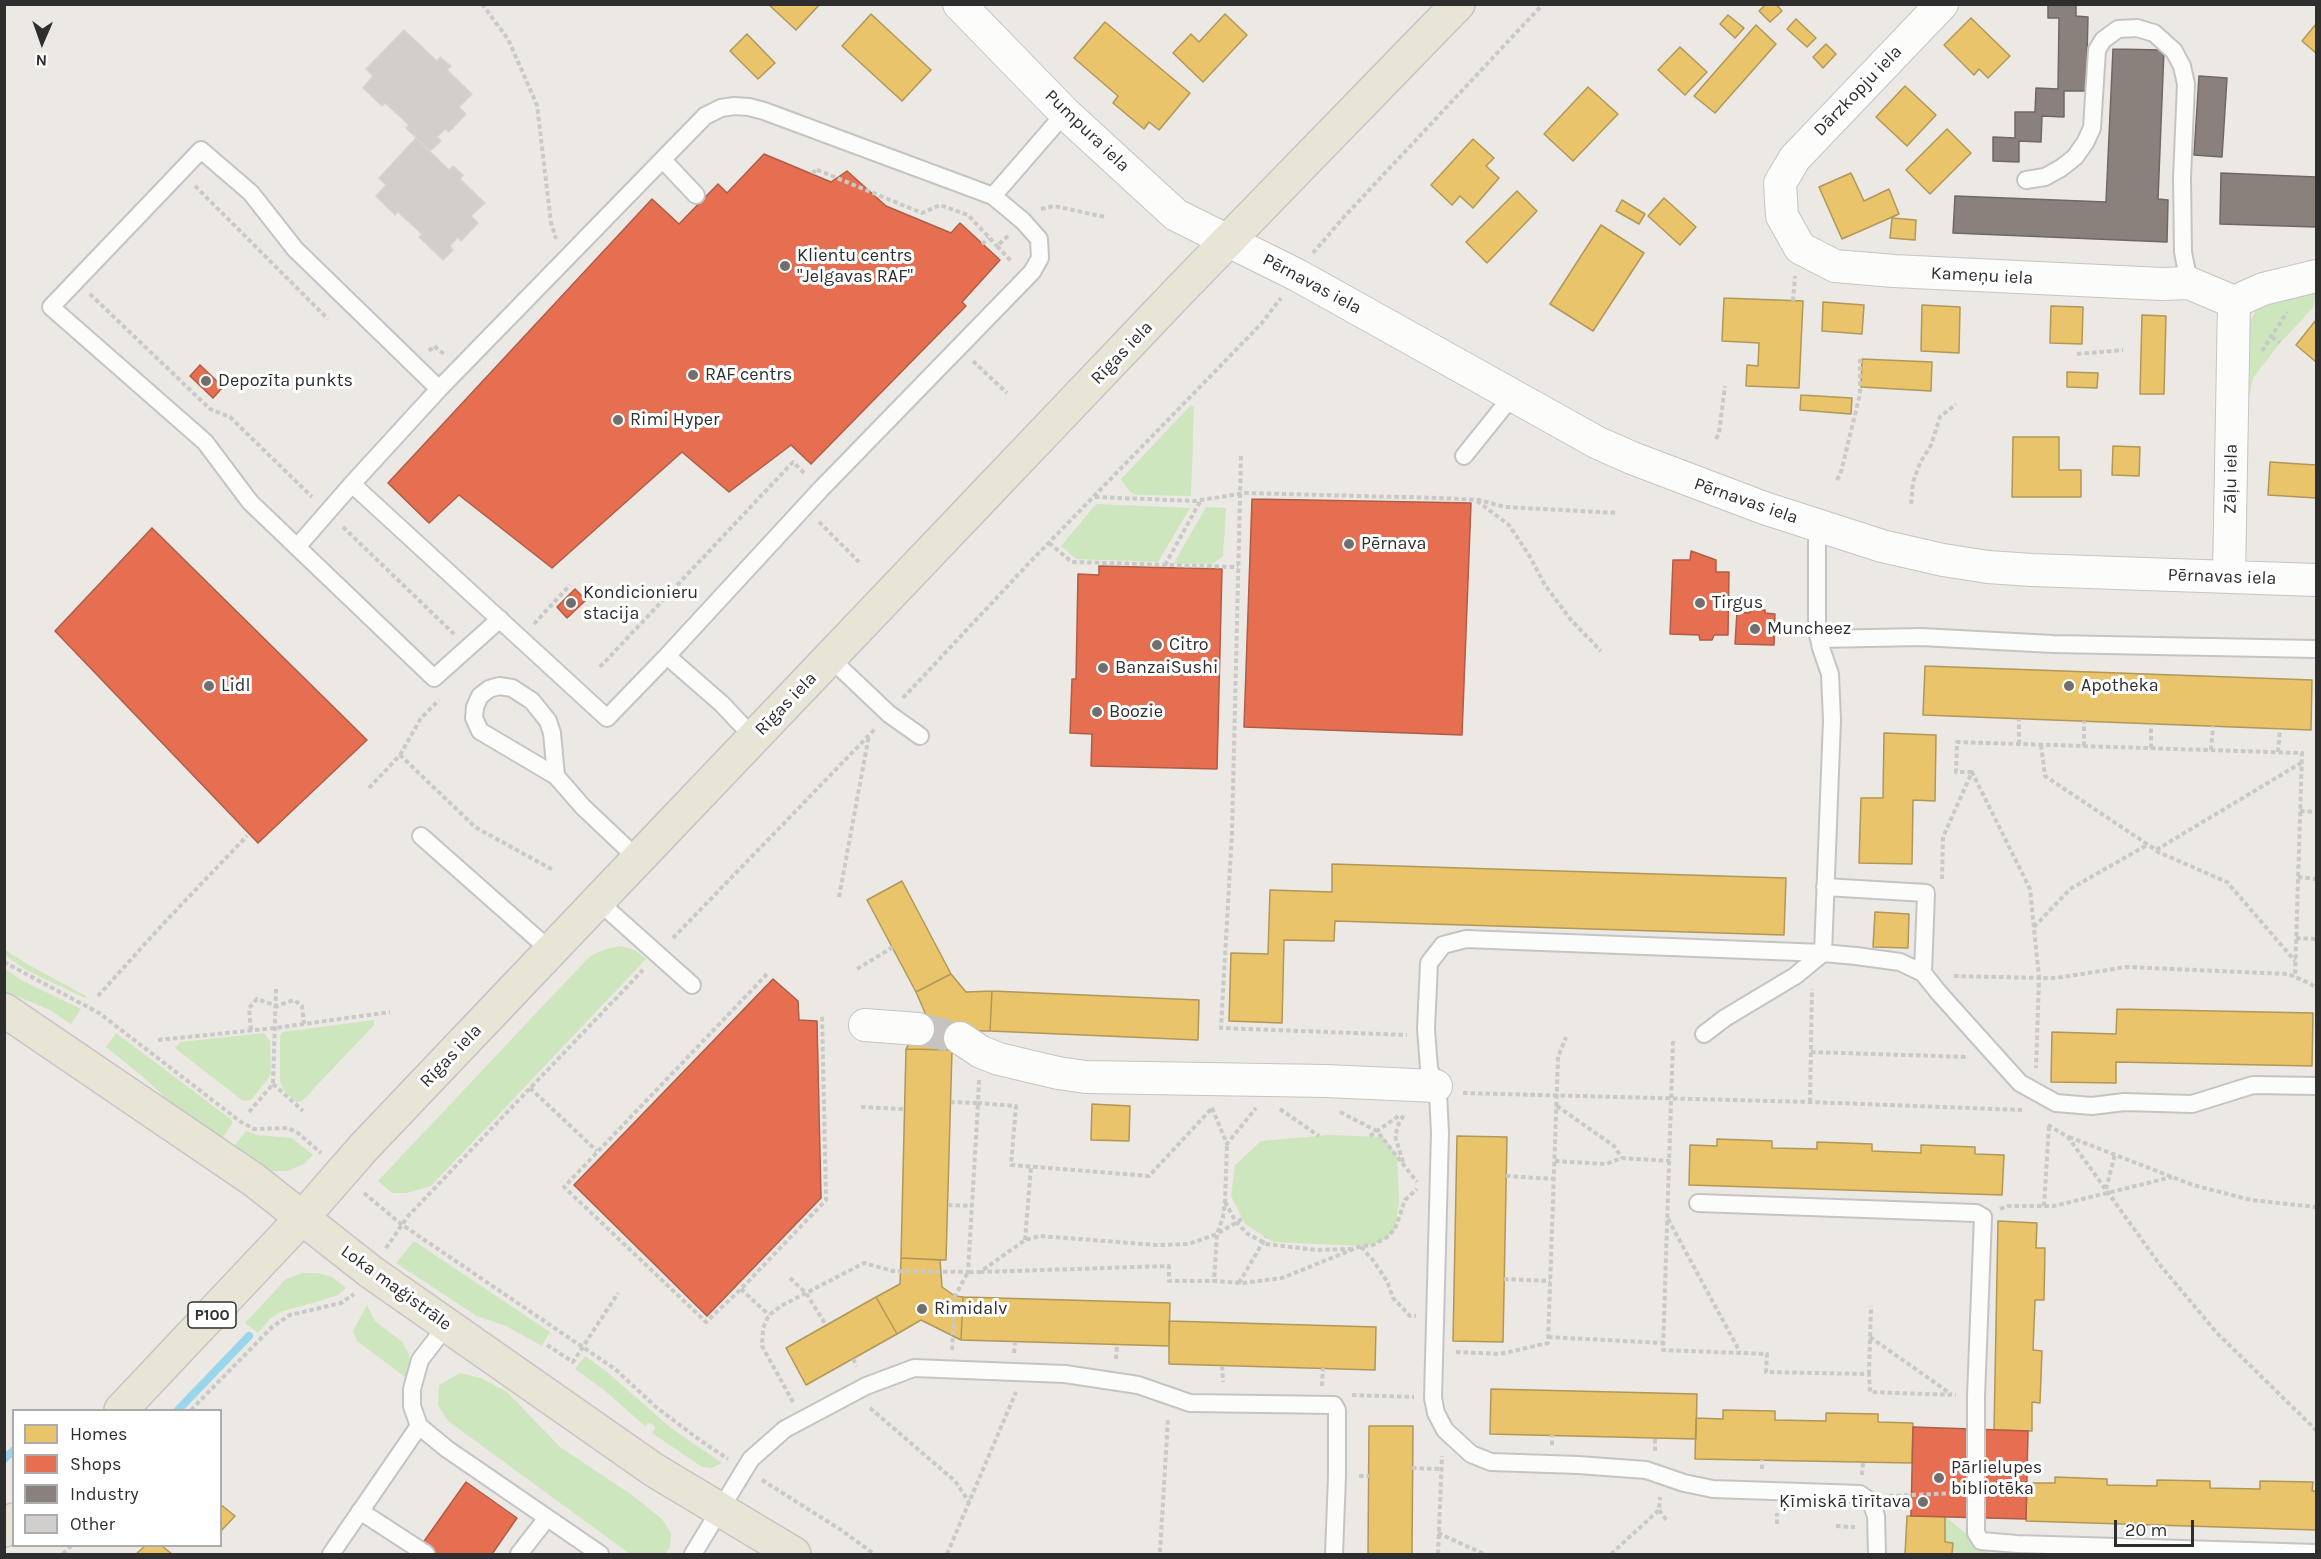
<!DOCTYPE html>
<meta charset="utf-8">
<style>
body{margin:0}
#map{position:relative;width:2321px;height:1559px;overflow:hidden;background:#ece8e4;font-family:Karla,sans-serif}
canvas{display:block}
.frame{position:absolute;inset:0;border:6px solid #2e2e2e;pointer-events:none}
.legend{position:absolute;left:12px;top:1409px;width:210px;height:138px;box-sizing:border-box;background:#fff;border:2px solid #ababab;margin:0;padding:8px 10px;list-style:none;font-size:18px;color:#2e2e2e}
.legend li{display:flex;align-items:center;gap:12px;height:30px}
.legend b{width:30px;border:2px solid #ababab}
.north{position:absolute;left:12px;top:12px;width:60px;height:60px;-webkit-text-stroke:4px #fff;paint-order:stroke;rotate:182deg;font-size:16px;font-weight:700;line-height:24px;text-align:center;color:#2e2e2e}
.north::after{content:'';display:block;margin:auto;width:21px;height:27px;background:#2e2e2e;clip-path:polygon(50% 0,100% 100%,50% 72%,0 100%)}
.scale{position:absolute;left:2114px;top:1520px;width:80px;height:27px;box-sizing:border-box;border:3px solid #2e2e2e;border-top:0;padding-left:8px;font-size:18px;line-height:21px;white-space:nowrap;color:#2e2e2e;-webkit-text-stroke:4px #fff;paint-order:stroke}
</style>
<div id="map">
<canvas width="2321" height="1559"></canvas>
<div class="frame"></div>
<ul class="legend">
<li><b style="height:16px;background:#e9c46a"></b>Homes</li>
<li><b style="height:16px;background:#e76f51"></b>Shops</li>
<li><b style="height:16px;background:#8a817c"></b>Industry</li>
<li><b style="height:16px;background:#d1cecb"></b>Other</li>
</ul>
<div class="north">N</div>
<div class="scale">20 m</div>
</div>
<script>
const context = document.querySelector('canvas').getContext('2d');
context.lineJoin = 'round';
function fillPath(path, color) { context.fillStyle = color; context.fill(path, 'evenodd'); }
const shape = rows => new Path2D(rows.map(r => 'M' + r).join(''));
function stroke(path, color, width, dash) { context.strokeStyle = color; context.lineWidth = width; context.lineCap = dash ? 'butt' : 'round'; context.setLineDash(dash || []); context.stroke(path); }
function write(font, color, halo, rows, align = 'center') {
  context.font = font + ' Karla,sans-serif'; context.lineWidth = 6; context.setLineDash([]); context.textBaseline = 'middle'; context.strokeStyle = halo; context.fillStyle = color; for (const [text, x, y, turn = 0] of rows) {
    context.save(); context.translate(x, y); context.rotate((+turn || 0) * Math.PI / 180); context.textAlign = isNaN(turn) ? turn : align; if (halo) context.strokeText(text, 0, 0); context.fillText(text, 0, 0); context.restore();
  }
}
const green = shape([
 [2316,291,2313,308,2280,343,2253,378,2247,407,2248,327,2257,307,2267,298],
 [1191,405,1194,407,1191,496,1135,495,1130,492,1121,479],
 [1096,504,1190,508,1158,562,1076,559,1061,546],
 [1206,507,1226,508,1223,556,1212,564,1174,563],
 [621,946,635,950,646,959,431,1186,407,1193,392,1193,378,1181,590,956,606,949],
 [4,949,27,964,86,996,85,998,26,970,5,955],
 [5,969,21,980,81,1009,71,1024,50,1010,7,992,5,990],
 [374,1020,374,1025,302,1101,296,1102,283,1089,280,1080,280,1036,282,1032],
 [116,1033,232,1120,232,1124,220,1142,185,1116,142,1076,106,1047],
 [264,1033,270,1041,271,1072,268,1079,251,1100,243,1101,175,1048,180,1042],
 [246,1131,257,1135,292,1138,313,1155,304,1164,287,1171,268,1171,231,1150],
 [1329,1135,1383,1137,1397,1156,1399,1202,1395,1229,1386,1238,1373,1245,1361,1246,1273,1242,1245,1224,1231,1196,1235,1165,1261,1141],
 [414,1241,550,1332,542,1346,506,1326,477,1316,396,1263],
 [302,1273,318,1273,332,1277,346,1288,338,1295,323,1300,280,1312,270,1319,258,1333,245,1323,286,1279],
 [367,1305,375,1321,402,1342,409,1354,409,1373,405,1377,357,1341,353,1331],
 [585,1356,607,1372,671,1428,722,1463,712,1468,702,1467,652,1433,655,1428,652,1424,648,1423,645,1426,604,1390,575,1369],
 [460,1373,481,1378,507,1392,560,1447,632,1495,662,1519,671,1533,670,1547,665,1554,630,1554,448,1421,438,1405,439,1385],
 [1945,1516,1990,1554,1952,1554,1953,1543,1945,1542]
]);
const homes = shape([
 [768,4,820,4,796,30,768,4],
 [1766,4,1776,4,1782,11,1770,22,1759,11,1766,4],
 [871,14,931,70,902,101,842,46,871,14],
 [1225,14,1247,35,1203,82,1173,53,1191,34,1199,42,1225,14],
 [1728,15,1744,28,1735,38,1720,24,1728,15],
 [1971,18,2010,56,1988,78,1979,69,1974,75,1944,45,1971,18],
 [1796,19,1816,38,1807,47,1787,29,1796,19],
 [1105,22,1190,93,1159,130,1149,122,1144,129,1113,103,1118,96,1074,58,1105,22],
 [2316,24,2316,53,2302,41,2316,24],
 [1756,25,1776,44,1715,113,1694,96,1756,25],
 [747,34,775,63,758,79,730,51,747,34],
 [1826,44,1836,54,1823,68,1813,57,1826,44],
 [1680,47,1707,72,1685,95,1658,70,1680,47],
 [1905,86,1936,115,1907,146,1876,117,1905,86],
 [1588,87,1618,114,1573,161,1544,134,1588,87],
 [1947,129,1971,153,1930,194,1906,170,1947,129],
 [1473,139,1494,158,1486,166,1499,178,1473,208,1460,196,1452,205,1431,185,1473,139],
 [1851,173,1864,201,1889,189,1899,214,1842,239,1819,187,1851,173],
 [1517,191,1537,211,1487,263,1466,242,1517,191],
 [1664,198,1696,227,1680,245,1648,216,1664,198],
 [1622,200,1645,214,1639,224,1616,211,1622,200],
 [1892,218,1916,220,1915,240,1890,238,1892,218],
 [1601,225,1644,253,1593,331,1550,304,1601,225],
 [1724,298,1803,301,1799,388,1746,386,1747,365,1758,366,1759,343,1722,341,1724,298],
 [1823,302,1864,305,1862,334,1822,331,1823,302],
 [1922,305,1960,307,1959,353,1921,351,1922,305],
 [2051,306,2083,307,2082,344,2050,343,2051,306],
 [2142,315,2166,316,2164,394,2140,394,2142,315],
 [2316,320,2316,362,2296,345,2316,320],
 [1862,359,1932,362,1931,391,1861,387,1862,359],
 [2067,372,2098,373,2097,388,2067,387,2067,372],
 [1801,395,1852,398,1851,414,1800,410,1801,395],
 [2013,437,2059,437,2059,470,2081,470,2081,497,2012,497,2013,437],
 [2113,446,2140,447,2139,476,2112,475,2113,446],
 [2270,462,2316,465,2316,498,2268,495,2270,462],
 [1925,666,2312,680,2311,730,1923,715,1925,666],
 [1884,733,1936,735,1935,801,1913,800,1912,864,1859,863,1861,798,1883,798,1884,733],
 [1332,864,1786,878,1784,935,1335,921,1334,941,1284,940,1282,1023,1229,1021,1231,953,1268,954,1270,890,1332,892,1332,864],
 [902,881,951,974,916,992,867,900,902,881],
 [1875,912,1909,914,1908,948,1873,947,1875,912],
 [951,974,966,992,992,991,990,1031,963,1031,952,1050,906,1049,926,1015,916,992,951,974],
 [992,991,1199,1000,1198,1040,990,1031,992,991],
 [2117,1009,2313,1013,2312,1066,2116,1062,2116,1083,2051,1082,2052,1032,2116,1034,2117,1009],
 [906,1049,952,1050,946,1260,901,1258,906,1049],
 [1092,1104,1130,1106,1129,1141,1091,1140,1092,1104],
 [1457,1136,1507,1137,1503,1342,1453,1341,1457,1136],
 [1717,1139,1772,1141,1772,1148,1817,1149,1817,1142,1872,1144,1872,1151,1921,1153,1921,1145,1975,1147,1975,1154,2004,1155,2002,1195,1689,1185,1690,1145,1717,1146,1717,1139],
 [1998,1221,2037,1223,2036,1248,2045,1248,2044,1300,2035,1300,2033,1350,2042,1351,2040,1403,2032,1402,2032,1431,1994,1430,1998,1221],
 [901,1258,940,1260,942,1287,955,1296,963,1297,961,1340,921,1320,897,1334,876,1297,900,1284,901,1258],
 [876,1297,897,1334,806,1385,786,1348,876,1297],
 [963,1297,1170,1303,1169,1346,961,1340,963,1297],
 [1169,1321,1376,1327,1375,1370,1169,1364,1169,1321],
 [1491,1389,1697,1394,1696,1439,1490,1434,1491,1389],
 [1723,1410,1775,1411,1775,1420,1826,1421,1826,1413,1878,1414,1878,1422,1913,1423,1912,1463,1695,1459,1696,1418,1723,1419,1723,1410],
 [1369,1426,1413,1426,1412,1554,1368,1554,1369,1426],
 [2055,1477,2107,1479,2107,1485,2157,1486,2157,1480,2210,1481,2210,1488,2260,1489,2260,1481,2313,1482,2312,1491,2316,1491,2316,1530,2026,1521,2027,1483,2055,1483,2055,1477],
 [220,1504,235,1516,220,1532,220,1504],
 [1907,1516,1945,1516,1945,1542,1953,1543,1952,1554,1905,1554,1907,1516],
 [145,1546,162,1546,172,1554,136,1554,145,1546]
]);
const shops = shape([
 [764,154,831,182,847,171,886,206,951,233,960,223,1000,260,962,302,966,306,811,464,791,445,729,492,682,452,552,568,459,495,429,523,388,483,652,199,679,224,718,184,727,193,764,154],
 [200,365,223,387,213,398,190,376,200,365],
 [1252,499,1471,503,1462,735,1244,727,1252,499],
 [152,528,367,740,258,843,55,631,152,528],
 [1691,551,1716,560,1716,572,1729,572,1728,635,1714,635,1712,640,1700,640,1699,635,1670,634,1673,560,1690,560,1691,551],
 [1099,566,1222,569,1217,769,1091,766,1092,734,1070,733,1072,679,1076,679,1078,574,1099,575,1099,566],
 [575,589,586,600,567,618,557,607,575,589],
 [1750,610,1765,610,1765,613,1775,614,1774,645,1735,644,1737,612,1750,613,1750,610],
 [773,979,798,1001,799,1020,817,1021,821,1198,707,1316,574,1185,773,979],
 [1913,1427,2028,1431,2026,1519,1911,1516,1913,1427],
 [466,1482,517,1518,492,1554,415,1554,466,1482]
]);
const industry = shape([
 [2048,4,2076,4,2076,16,2088,17,2086,91,2064,91,2064,117,2042,116,2041,142,2019,141,2019,162,1993,161,1993,137,2015,138,2015,112,2035,112,2036,88,2058,89,2059,18,2048,18,2048,4],
 [2113,49,2164,50,2158,199,2168,200,2167,242,1953,233,1955,196,2106,202,2113,49],
 [2199,76,2227,78,2222,157,2194,155,2199,76],
 [2221,173,2316,177,2316,227,2220,224,2221,173]
]);
const stream = shape([
 [178,1410,249,1336],
 [4,1459,14,1450]
]);
const building = shape([
 [404,30,437,61,440,57,451,66,447,70,472,94,459,107,466,114,449,132,445,129,437,137,441,141,430,151,406,128,409,125,385,103,382,106,363,88,373,76,366,69,404,30],
 [416,138,449,170,453,166,463,175,460,179,485,203,471,216,478,223,461,241,458,237,450,246,453,250,443,260,419,237,422,234,398,212,395,215,376,196,386,185,379,178,416,138]
]);
const streetTunnel = shape([
 [918,1029,960,1038]
]);
const path = shape([
 [482,4,508,39,537,105,551,223,556,239],
 [813,174,815,169,922,213,940,205,968,215,997,246],
 [195,186,328,319],
 [1041,209,1054,206,1105,217],
 [1008,236,997,246,1012,262],
 [982,244,989,238],
 [1313,253,1343,218,1543,4],
 [90,294,210,409,230,417,312,497],
 [1793,301,1795,276],
 [2272,337,2280,343],
 [429,351,434,346,444,354],
 [2262,351,2287,312],
 [2077,354,2123,350],
 [973,361,1007,393],
 [1716,439,1719,433,1725,386],
 [1241,456,1232,832,1221,1028,1407,1035],
 [1837,480,1841,472,1860,394,1860,357],
 [1095,497,1195,501,1245,493,1439,498,1479,500,1505,507,1618,513],
 [1477,501,1509,525,1529,555,1545,585,1571,620,1601,651],
 [1911,504,1913,482,1920,463,1931,445,1940,417,1956,404],
 [819,522,859,562],
 [343,527,454,634],
 [1049,543,1072,562,1238,567],
 [1165,565,1201,500],
 [534,624,570,585],
 [600,667,793,462,806,475],
 [903,698,1031,561,1261,324,1281,298],
 [2019,744,2019,719],
 [2041,745,2045,776,2156,850,2301,763],
 [2084,746,2084,721],
 [2151,748,2151,724],
 [2211,750,2213,726],
 [2278,752,2280,729],
 [400,755,421,718,439,700],
 [1972,772,1956,772,1957,742,2302,753,2295,977],
 [369,788,400,755,475,827,553,870],
 [2300,811,2316,812],
 [2156,851,2227,882,2295,961],
 [2298,877,2316,879],
 [1942,879,1943,837,1972,772,2030,889,2039,978,2056,978,2126,967,2288,974,2309,983,2316,988],
 [839,897,869,735],
 [2034,927,2070,889,2147,845],
 [673,938,876,728],
 [2296,938,2316,939],
 [4,962,99,1013,241,1122,254,1129,288,1128,298,1133,321,1153],
 [857,969,893,947],
 [767,974,564,1187,706,1322,741,1289,826,1200,822,1014],
 [1954,976,2039,978,2036,1068],
 [98,996,162,925,247,836],
 [251,1030,249,1008,257,999,277,1006,294,1000,302,1006,304,1024],
 [158,1040,275,1028,390,1012],
 [1673,1041,1663,1350,1767,1354,1766,1372,1869,1374,1870,1392,1956,1395],
 [1811,1052,1967,1057],
 [979,1080,978,1103,1016,1106,1011,1165,1149,1176,1213,1107],
 [273,1084,303,1111],
 [530,1088,597,1151],
 [1463,1093,1810,1102,2022,1110],
 [1810,1102,1812,989],
 [1557,1106,1614,1146,1622,1158],
 [861,1107,904,1109],
 [1212,1108,1227,1144,1256,1108],
 [1280,1109,1319,1136],
 [249,1112,273,1084,276,989],
 [1340,1112,1377,1131,1417,1182],
 [2048,1125,2068,1137,2160,1265,2217,1333,2316,1430],
 [1370,1136,1400,1115],
 [2069,1137,2193,1185,2251,1200,2316,1207],
 [1555,1161,1606,1164,1622,1158,1670,1161],
 [1403,1162,1395,1136,1399,1123,1405,1113],
 [1506,1176,1554,1179],
 [2106,1189,2115,1154],
 [364,1193,401,1224,615,1369,656,1407,701,1441,728,1459],
 [1225,1202,1236,1222,1248,1234,1266,1244,1316,1250,1351,1249],
 [948,1205,972,1206],
 [2044,1206,2049,1126],
 [2000,1209,2008,1206,2054,1206,2172,1177],
 [1242,1219,1217,1234,1214,1281,1243,1283,1282,1278,1361,1246,1373,1245,1386,1238,1395,1229,1405,1200,1417,1189],
 [1668,1219,1740,1352],
 [1025,1240,1031,1167],
 [1361,1247,1372,1259,1387,1281,1393,1298,1410,1316,1416,1316],
 [386,1248,408,1216,643,970],
 [980,1272,1169,1266,1169,1281,1214,1281],
 [790,1278,806,1293,826,1325],
 [1504,1279,1550,1281],
 [1239,1283,1266,1237],
 [741,1289,769,1315],
 [1548,1337,1663,1343],
 [1870,1337,1951,1394],
 [547,1345,573,1362,618,1293],
 [952,1350,955,1296,968,1272,980,1272,1025,1240,1040,1236,1157,1245,1189,1244,1217,1234,1223,1217,1225,1201,1227,1144],
 [1456,1352,1500,1354,1548,1343,1558,1057,1566,1037],
 [1014,1353,1015,1342],
 [853,1359,857,1366],
 [1116,1359,1117,1345],
 [1222,1366,1223,1382],
 [1869,1374,1871,1306],
 [1322,1386,1323,1368],
 [1352,1395,1414,1397],
 [793,1402,762,1346,763,1328,769,1315,781,1306,864,1263,893,1271,968,1272,978,1103,951,1102],
 [870,1408,955,1481,969,1502],
 [191,1410,272,1327,290,1315,341,1303,354,1294],
 [1552,1445,1552,1435],
 [1655,1451,1655,1438],
 [1412,1468,1441,1469],
 [1762,1469,1762,1460],
 [1862,1475,1863,1462],
 [1359,1476,1369,1476],
 [762,1480,841,1530,874,1554],
 [1889,1496,1957,1493],
 [1659,1510,1667,1521],
 [1777,1524,1777,1513],
 [1836,1526,1855,1527],
 [1438,1533,1484,1554],
 [1160,1552,1168,1418],
 [63,1554,71,1546],
 [947,1554,1016,1392],
 [1438,1554,1442,1456],
 [1611,1554,1659,1510,1660,1497]
]);
const lane = shape([
 [663,160,696,195],
 [2026,180,2045,177,2061,168,2075,157,2085,143,2092,128,2097,50,2103,40,2118,29,2137,28,2154,33,2174,51,2182,66,2186,84,2182,178,2183,252,2189,283],
 [993,196,764,111,749,107,734,106,721,108,705,116,439,389,352,484,607,718,667,656,821,489,1032,272,1040,258,1039,239,1023,221,993,196,1065,113],
 [439,389,295,249,251,193,201,150,51,307,205,442,250,502,434,678,500,619],
 [1464,456,1513,395],
 [1817,525,1817,629,1821,648,1830,674,1832,720,1823,953,1466,939,1443,945,1429,963,1426,1029,1429,1068,1438,1093,1440,1133,1433,1398,1436,1413,1445,1430,1471,1454,1491,1462,1578,1465,1646,1470,1684,1483,1713,1489,1860,1494,1871,1502,1876,1516,1877,1554],
 [297,547,352,484],
 [1819,639,1921,637,2053,644,2316,649],
 [667,656,722,704,754,738],
 [830,658,889,714,920,736],
 [556,776,480,731,474,718,475,707,480,696,489,689,499,686,512,688,532,701,548,721,552,733,556,776,583,807,638,859],
 [421,836,551,951],
 [1825,887,1926,893,1923,973],
 [598,901,692,985],
 [1704,1034,1725,1018,1795,976,1823,953,1856,956,1900,962,1923,973,1939,993,2020,1083,2056,1103,2092,1106,2124,1102,2192,1104,2253,1085,2316,1086],
 [1698,1203,1976,1213,1983,1217,1976,1396,1976,1533,1981,1541,2017,1544,2316,1553],
 [447,1325,420,1360,412,1389,412,1406,419,1426,447,1449,600,1554],
 [360,1511,426,1554],
 [331,1554,419,1426],
 [519,1554,547,1518],
 [693,1554,751,1459,785,1429,866,1386,914,1368,1065,1374,1138,1385,1190,1403,1334,1405,1337,1410,1337,1476,1334,1554]
]);
const street = shape([
 [959,4,1065,113,1176,215,1297,275,1598,443,1632,458,1764,508,1882,546,1943,560,1988,567,2032,570,2316,580],
 [1942,4,1795,158,1780,183,1782,216,1800,248,1835,266,1894,271,2162,284,2189,283,2234,302,2263,289,2316,276],
 [2229,576,2234,302],
 [865,1025,918,1029],
 [960,1038,981,1052,999,1059,1058,1073,1086,1077,1326,1081,1436,1086]
]);
const primary = shape([
 [4,1010,254,1180,371,1272,654,1470,794,1554],
 [121,1410,302,1218,364,1147,598,901,1181,289,1458,4],
 [4,1530,14,1520]
]);
const markers = [
 [785,266,6,"#706f6e"],
 [693,375,6,"#706f6e"],
 [206,381,6,"#706f6e"],
 [618,420,6,"#706f6e"],
 [1349,544,6,"#706f6e"],
 [571,603,6,"#706f6e"],
 [1700,603,6,"#706f6e"],
 [1755,629,6,"#706f6e"],
 [1157,645,6,"#706f6e"],
 [1103,668,6,"#706f6e"],
 [209,686,6,"#706f6e"],
 [2069,686,6,"#706f6e"],
 [1097,712,6,"#706f6e"],
 [922,1309,6,"#706f6e"],
 [1939,1478,6,"#706f6e"],
 [1923,1502,6,"#706f6e"]
];
const shields = [
 [212,1315,48]
];
const shieldNames = [
 ["P100",212,1315]
];
const streetNames = [
 ["Dārzkopju iela",1858,91,-46],
 ["Pumpura iela",1087,131,44],
 ["Kameņu iela",1982,276,3],
 ["Pērnavas iela",1312,284,28],
 ["Rīgas iela",1122,353,-46],
 ["Zāļu iela",2231,479,-89],
 ["Pērnavas iela",1746,501,19],
 ["Pērnavas iela",2222,577,2],
 ["Rīgas iela",786,704,-46],
 ["Rīgas iela",451,1056,-46],
 ["Loka maģistrāle",396,1288,36]
];
const poiNames = [
 ["Klientu centrs",797,256],
 ["\"Jelgavas RAF\"",797,277],
 ["RAF centrs",705,375],
 ["Depozīta punkts",218,381],
 ["Rimi Hyper",630,420],
 ["Pērnava",1361,544],
 ["Kondicionieru",583,593],
 ["stacija",583,614],
 ["Tirgus",1712,603],
 ["Muncheez",1767,629],
 ["Citro",1169,645],
 ["BanzaiSushi",1115,668],
 ["Lidl",221,686],
 ["Apotheka",2081,686],
 ["Boozie",1109,712],
 ["Rimidalv",934,1309],
 ["Pārlielupes",1951,1468],
 ["bibliotēka",1951,1489],
 ["Ķīmiskā tīrītava",1911,1502,"right"]
];
fillPath(green, '#cee6be');
fillPath(homes, '#e9c46a');
stroke(homes, '#b19758', 1.5);
fillPath(shops, '#e76f51');
stroke(shops, '#b05c46', 1.5);
fillPath(industry, '#8a817c');
stroke(industry, '#6e6865', 1.5);
stroke(stream, '#99d6ec', 8);
fillPath(building, '#d1cecb');
stroke(building, '#d7d4d0', 1.5);
stroke(streetTunnel, '#c6c3c0', 32, [32, 16]);
stroke(lane, '#c5c4c5', 20);
stroke(street, '#c5c4c5', 34);
stroke(primary, '#c6c5c4', 36);
stroke(path, '#c9c9c8', 4, [4.5, 3]);
stroke(lane, '#fcfcfb', 16);
stroke(street, '#fcfcfb', 32);
stroke(primary, '#e8e4d6', 33);
for (const [x, y, r, color] of markers) { const dot = new Path2D(); dot.arc(x, y, r, 0, 2 * Math.PI); context.fillStyle = color; context.fill(dot); stroke(dot, '#fff', 2); }
for (const [x, y, w] of shields) { const box = new Path2D(); box.roundRect(x - w / 2, y - 13, w, 26, 4.5); context.fillStyle = '#fff'; context.fill(box); stroke(box, '#2e2e2e', 1.5); }
write('bold 16px', '#2e2e2e', null, shieldNames);
write('18px', '#2e2e2e', '#fff', streetNames);
write('18px', '#2e2e2e', '#fff', poiNames, 'left');
</script>
